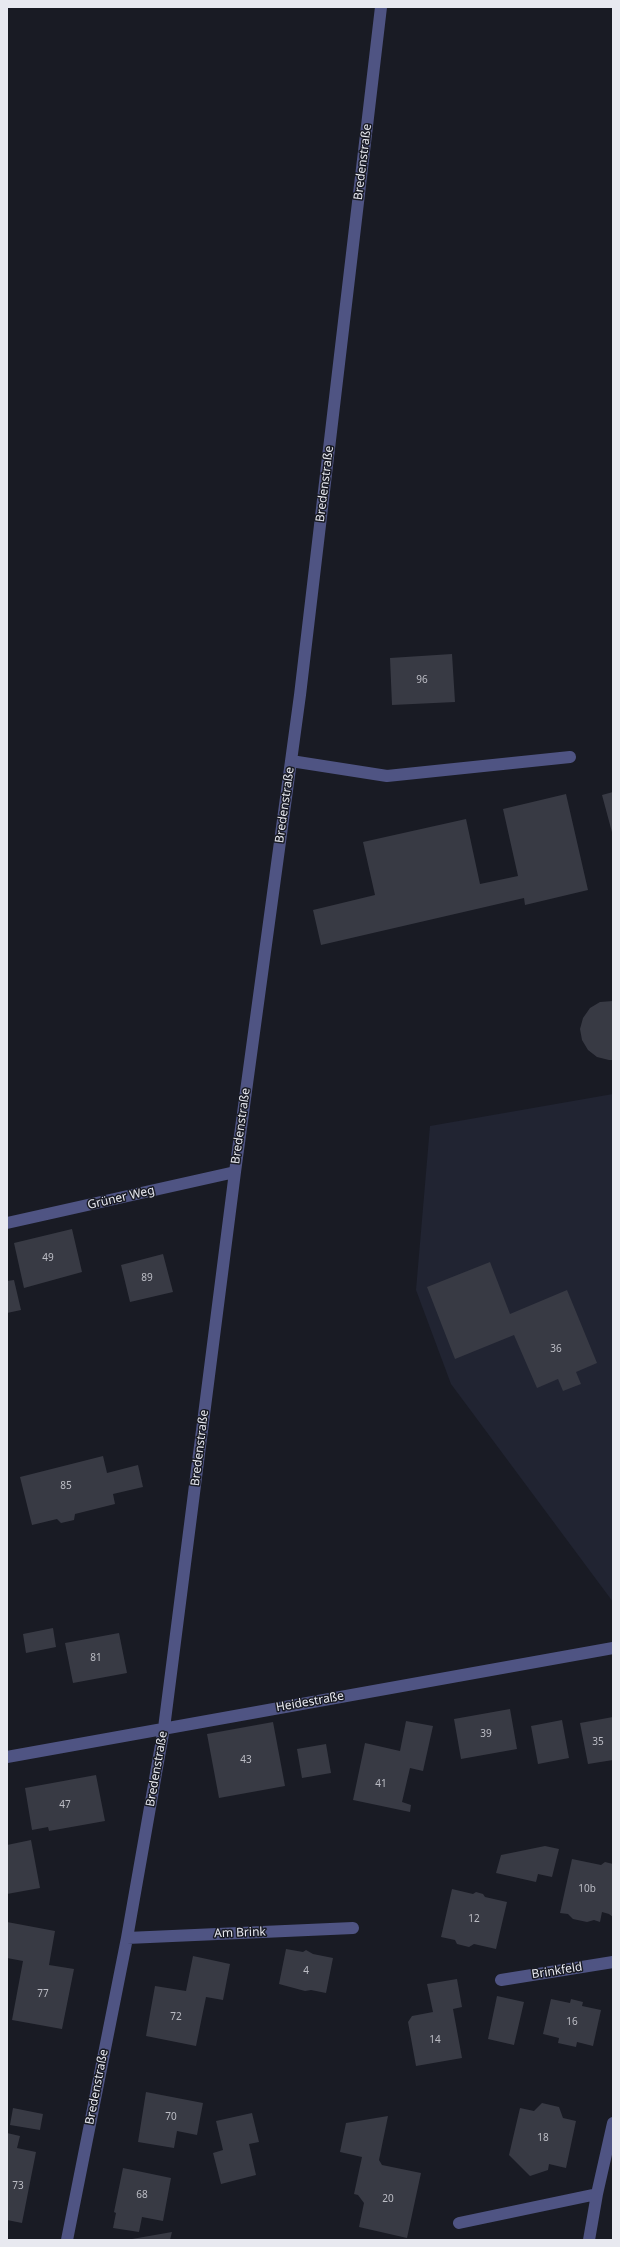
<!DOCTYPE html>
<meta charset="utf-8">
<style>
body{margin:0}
#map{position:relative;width:620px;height:2247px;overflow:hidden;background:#191b24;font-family:"Noto Sans",sans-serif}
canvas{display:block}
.frame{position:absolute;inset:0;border:8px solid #e8e9f0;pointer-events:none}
</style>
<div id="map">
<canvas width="620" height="2247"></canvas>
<div class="frame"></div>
</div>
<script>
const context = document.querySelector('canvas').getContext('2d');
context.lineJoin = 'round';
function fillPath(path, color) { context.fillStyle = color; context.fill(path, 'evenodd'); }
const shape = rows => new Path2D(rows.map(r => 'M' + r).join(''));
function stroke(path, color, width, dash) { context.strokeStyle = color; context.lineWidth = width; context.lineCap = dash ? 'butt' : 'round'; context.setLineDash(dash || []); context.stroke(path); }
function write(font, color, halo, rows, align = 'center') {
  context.font = font + ' "Noto Sans",sans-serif'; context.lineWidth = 3; context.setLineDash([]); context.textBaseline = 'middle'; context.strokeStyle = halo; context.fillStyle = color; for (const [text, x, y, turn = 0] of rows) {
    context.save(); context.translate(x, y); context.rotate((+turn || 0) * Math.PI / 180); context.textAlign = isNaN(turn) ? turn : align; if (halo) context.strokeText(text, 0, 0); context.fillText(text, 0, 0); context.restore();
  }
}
const built = shape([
 [613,1094,613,1602,451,1384,416,1290,430,1126]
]);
const building = shape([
 [452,654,455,702,392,705,390,658],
 [613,792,613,836,602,795],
 [566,794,588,890,525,905,524,898,321,945,313,910,375,895,363,842,466,819,480,884,518,876,503,809],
 [613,1001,613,1060,609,1060,597,1057,588,1050,582,1040,580,1029,583,1018,590,1008,600,1002],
 [72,1229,82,1272,24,1288,14,1243],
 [163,1254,173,1292,130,1302,121,1265],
 [490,1262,510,1314,567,1290,597,1363,576,1372,581,1384,563,1391,558,1379,537,1388,514,1335,455,1359,427,1287],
 [14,1280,21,1310,7,1313,7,1281],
 [103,1456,107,1473,138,1465,143,1487,113,1494,115,1504,75,1514,74,1520,61,1523,57,1519,32,1525,20,1477],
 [53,1628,56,1647,26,1653,23,1634],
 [119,1633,127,1673,73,1683,65,1643],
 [510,1709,517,1749,461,1759,454,1719],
 [613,1717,613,1760,588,1764,580,1723],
 [562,1720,569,1758,538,1764,531,1726],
 [406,1721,433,1726,423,1771,410,1768,402,1802,411,1805,410,1812,353,1800,365,1743,400,1751],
 [273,1722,285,1786,219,1798,207,1734],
 [326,1744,331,1773,302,1778,297,1749],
 [96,1775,105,1821,49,1831,48,1827,32,1830,25,1788],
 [31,1840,40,1888,7,1894,7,1845],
 [545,1846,559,1849,552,1877,538,1874,536,1882,496,1873,501,1855],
 [572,1859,601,1865,605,1862,613,1864,613,1917,609,1914,602,1912,600,1922,594,1920,587,1922,573,1919,568,1914,560,1913],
 [452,1889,473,1894,476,1892,483,1894,485,1897,507,1902,496,1949,474,1944,469,1947,457,1944,455,1940,441,1937],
 [7,1922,55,1931,49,1965,74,1969,62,2029,12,2020,23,1961,7,1958],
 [286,1949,303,1952,306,1950,313,1954,333,1958,326,1993,311,1990,305,1991,279,1984],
 [193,1956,230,1964,223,2000,206,1997,196,2046,146,2036,155,1986,186,1991],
 [457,1979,462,2007,453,2009,462,2058,416,2066,408,2022,412,2016,433,2012,427,1984],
 [497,1996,524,2002,514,2045,488,2039],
 [551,1999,570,2003,571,1999,583,2002,582,2006,601,2010,593,2046,577,2042,576,2047,558,2043,559,2038,543,2034],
 [146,2092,203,2103,197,2135,177,2131,174,2148,138,2142],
 [542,2103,559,2107,563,2118,576,2121,566,2168,549,2164,548,2170,530,2176,509,2155,520,2108,534,2111],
 [13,2108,43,2114,40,2130,10,2125],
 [252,2113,259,2142,249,2144,256,2175,221,2184,213,2153,223,2150,216,2121],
 [388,2116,379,2160,382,2165,421,2173,407,2238,359,2227,364,2203,358,2195,354,2194,362,2157,340,2152,346,2123],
 [7,2133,20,2136,17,2148,36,2152,22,2223,7,2220],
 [123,2168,171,2178,163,2221,142,2217,139,2232,113,2228,116,2213,114,2212],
 [172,2232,170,2240,133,2240,132,2239]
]);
const minor = shape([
 [291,761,387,776,570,757],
 [7,1223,235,1172],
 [7,1757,613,1648],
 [127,1938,353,1928],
 [501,1980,613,1962],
 [459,2223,597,2194],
 [67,2240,127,1938,164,1728,235,1172,300,695,381,7],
 [589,2240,597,2194,613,2123]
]);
const numberNames = [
 ["96",422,680],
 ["49",48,1258],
 ["89",147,1278],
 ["36",556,1349],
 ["85",66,1486],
 ["81",96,1658],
 ["39",486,1734],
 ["35",598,1742],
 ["43",246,1760],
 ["41",381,1784],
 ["47",65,1805],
 ["10b",587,1889],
 ["12",474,1919],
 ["4",306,1971],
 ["77",43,1994],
 ["72",176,2017],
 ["16",572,2022],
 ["14",435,2040],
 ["70",171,2117],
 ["18",543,2138],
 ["73",18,2186],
 ["68",142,2195],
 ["20",388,2199]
];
const streetNames = [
 ["Bredenstraße",363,162,-83],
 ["Bredenstraße",325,484,-83],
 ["Bredenstraße",285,805,-82],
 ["Bredenstraße",241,1126,-82],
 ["Grüner Weg",121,1198,-13],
 ["Bredenstraße",200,1448,-83],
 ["Heidestraße",310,1702,-10],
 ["Bredenstraße",157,1769,-80],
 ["Am Brink",240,1933,-2],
 ["Brinkfeld",557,1971,-9],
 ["Bredenstraße",97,2087,-79]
];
fillPath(built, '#212432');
fillPath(building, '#383a44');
stroke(minor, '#4f5483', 12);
write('10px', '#bcbdc5', null, numberNames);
write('12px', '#e8e9f0', '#191b24', streetNames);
</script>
